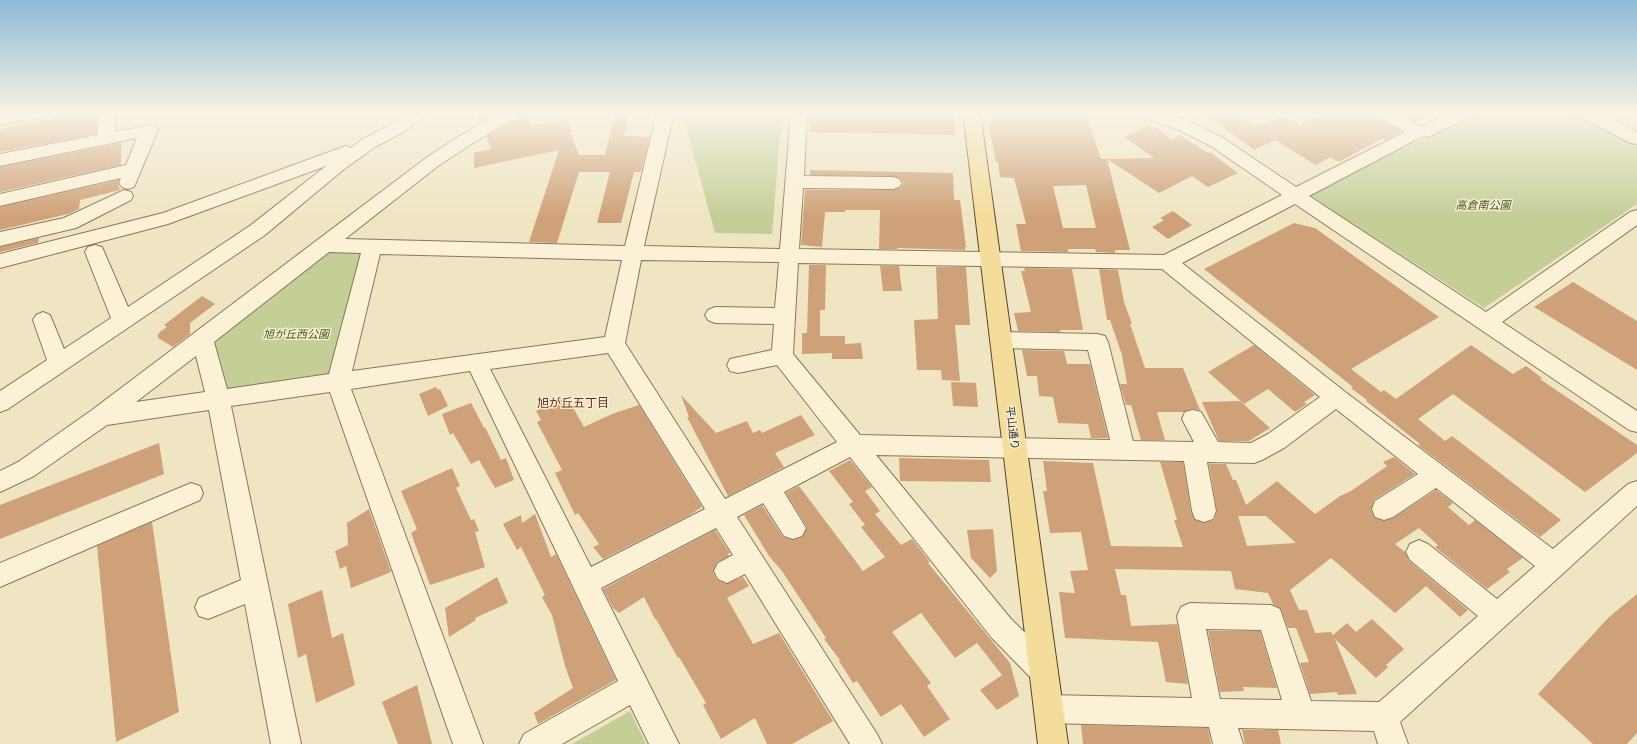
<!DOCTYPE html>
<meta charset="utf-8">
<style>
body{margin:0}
canvas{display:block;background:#efe5c3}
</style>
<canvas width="1637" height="744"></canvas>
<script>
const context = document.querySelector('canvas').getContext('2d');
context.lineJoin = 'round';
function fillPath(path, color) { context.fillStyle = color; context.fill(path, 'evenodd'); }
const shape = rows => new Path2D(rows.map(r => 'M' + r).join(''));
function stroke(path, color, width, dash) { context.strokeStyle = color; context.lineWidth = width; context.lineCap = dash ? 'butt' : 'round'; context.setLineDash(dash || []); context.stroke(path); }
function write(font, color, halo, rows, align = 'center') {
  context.font = font + ' Literata,"Noto Sans JP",serif'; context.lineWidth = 3; context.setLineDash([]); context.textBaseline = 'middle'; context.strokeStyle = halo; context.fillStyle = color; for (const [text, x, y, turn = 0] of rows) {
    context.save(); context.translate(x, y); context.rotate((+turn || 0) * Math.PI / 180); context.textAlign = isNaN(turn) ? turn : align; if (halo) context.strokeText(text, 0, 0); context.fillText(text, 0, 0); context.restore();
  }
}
const green = shape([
 [682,112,782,112,772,234,715,233],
 [1480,112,1573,112,1637,146,1637,204,1484,308,1307,194],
 [326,245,372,247,338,383,218,399,203,339],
 [630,711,646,744,572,744]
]);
const building = shape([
 [67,112,98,112,96,134,0,152,0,129,55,118,55,115],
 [476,112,498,112,480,122],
 [527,112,531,126,568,120,573,140,579,155,605,155,615,113,629,112,624,136,650,137,641,172,634,172,621,223,597,223,610,172,579,172,557,243,529,242,559,150,474,168,474,153,491,149,486,137,508,124,525,117],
 [810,112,953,113,956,135,810,132],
 [990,112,1085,112,1101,159,1107,159,1130,250,1115,250,1115,253,1096,252,1095,249,1068,249,1068,252,1021,251,1016,224,1026,224,1014,178,1000,177,998,162,996,162,988,122,993,122],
 [1086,185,1096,228,1063,228,1053,186],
 [1202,112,1232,112,1254,127,1284,115,1300,125,1324,112,1374,112,1376,117,1401,131,1386,140,1383,138,1339,162,1330,157,1316,165,1275,140,1254,150],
 [1399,112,1434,112,1416,122],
 [1149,125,1158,129,1172,140,1180,135,1208,153,1210,152,1238,173,1208,187,1192,176,1159,193,1107,159,1154,158,1124,137],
 [121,143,121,165,0,192,0,167],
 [810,170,953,173,954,200,960,200,966,247,965,247,965,250,897,248,897,249,879,249,880,210,845,210,845,212,825,212,822,247,801,245,805,190,893,190,900,188,904,183,900,178,893,176,810,175],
 [119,180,118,184,120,190,80,200,79,209,68,214,0,230,0,207],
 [1173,211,1192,225,1168,239,1152,227,1164,220,1160,218],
 [1294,223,1315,228,1439,317,1351,369,1381,392,1384,390,1396,399,1471,345,1513,374,1526,366,1542,378,1540,379,1637,445,1637,453,1585,492,1453,394,1418,419,1445,441,1452,436,1561,520,1540,537,1418,445,1420,444,1366,401,1367,400,1351,388,1353,387,1204,269],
 [39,238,38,243,0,252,0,247],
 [809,265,826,265,825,310,820,310,820,336,845,336,845,344,861,343,863,359,832,359,832,353,802,354,802,333,807,333],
 [880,266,899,266,902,291,883,291],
 [936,267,966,267,970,325,955,325,960,381,942,380,941,370,917,370,914,320,938,319],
 [1024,268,1072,269,1083,330,1060,330,1060,332,1018,331,1014,313,1031,312,1021,271,1025,271],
 [1099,269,1118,270,1124,302,1132,324,1130,324,1145,368,1183,368,1200,410,1193,409,1183,412,1157,412,1165,440,1141,440,1131,405,1126,405,1120,384,1127,384,1122,355,1110,320,1107,320],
 [1573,282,1637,321,1637,370,1534,307],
 [202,296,215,304,190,323,190,334,173,347,158,338,159,337,157,336,160,332,167,327,164,325],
 [1254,345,1315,395,1304,402,1307,404,1295,412,1268,389,1244,404,1208,372],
 [1022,350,1064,351,1067,364,1090,364,1108,438,1091,438,1088,424,1058,423,1053,397,1039,396,1037,376,1027,376],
 [951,382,976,383,978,407,953,406],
 [436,387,438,390,440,389,448,406,428,416,419,394],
 [681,395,716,433,747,421,753,433,760,430,762,433,801,415,815,435,775,453,784,467,728,496,687,417,689,417],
 [567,397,584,427,612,414,639,405,702,507,688,516,603,559,593,547,599,544,578,513,575,515,555,473,562,470,537,422,541,420,536,411],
 [1240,401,1270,428,1249,441,1219,441,1202,402],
 [471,403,484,428,485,427,501,460,506,458,514,480,495,488,479,460,471,464,453,433,450,435,442,414],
 [159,443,164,474,0,539,0,505],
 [1394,457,1415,474,1374,500,1371,510,1375,518,1384,521,1393,518,1436,490,1453,503,1448,507,1469,525,1475,520,1523,558,1507,569,1510,572,1487,589,1435,547,1438,545,1419,528,1395,544,1405,552,1409,561,1468,610,1460,617,1426,586,1395,613,1331,558,1290,590,1299,610,1307,610,1315,633,1331,632,1333,635,1347,623,1356,632,1372,619,1404,649,1386,665,1388,667,1376,678,1335,639,1357,694,1338,695,1337,692,1310,694,1300,663,1309,662,1296,628,1288,628,1281,609,1273,604,1268,593,1235,589,1231,571,1115,569,1121,595,1126,595,1131,626,1177,624,1188,684,1166,682,1158,642,1065,638,1059,592,1075,593,1070,571,1088,570,1081,532,1050,533,1043,491,1047,491,1043,461,1093,463,1111,546,1183,547,1174,520,1177,520,1160,462,1183,462,1191,512,1195,520,1204,523,1214,520,1217,511,1209,464,1226,464,1233,480,1236,480,1246,505,1277,481,1315,514,1340,496,1351,491,1387,466,1383,462],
 [1238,516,1266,516,1296,543,1247,546],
 [899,458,989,460,991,482,900,481],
 [850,460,872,487,865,491,880,511,875,514,901,545,912,539,930,562,928,563,1010,663,1019,696,997,710,980,690,1002,675,977,643,955,658,921,613,892,632,931,683,927,686,950,719,924,737,901,704,881,717,857,681,853,683,839,661,840,660,824,639,826,638,782,571,769,556,744,515,762,505,783,537,793,540,802,537,807,527,786,493,799,486,863,571,885,557,861,527,865,525,849,504,853,502,829,471],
 [452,468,460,486,456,488,471,520,474,519,479,531,475,532,485,567,430,585,411,533,417,529,401,491],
 [369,509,391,572,351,588,346,566,340,569,335,551,348,545,347,523],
 [535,514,551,557,556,554,616,680,538,724,534,713,573,688,565,666,552,615,542,597,545,595,521,547,517,550,503,524,521,515,522,523],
 [152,522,179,712,116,742,97,546],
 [993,529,997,571,990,578,971,558,967,530],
 [715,530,730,553,728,554,729,556,717,562,713,572,717,580,726,584,743,577,749,586,727,598,753,644,779,633,833,721,792,744,767,744,755,718,721,739,703,705,706,703,679,657,678,658,656,619,655,619,644,597,619,613,613,608,603,589],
 [497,577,508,603,475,618,476,620,449,637,445,608],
 [322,590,332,638,343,633,355,685,316,703,306,654,298,658,288,604],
 [1637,594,1637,733,1627,744,1593,744,1538,694,1609,617],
 [1208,631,1260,631,1277,688,1243,687,1244,691,1220,692],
 [417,685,432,744,398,744,382,702],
 [1081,725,1208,728,1211,744,1083,744],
 [1242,730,1278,730,1281,744,1245,744]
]);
const minor = shape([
 [12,112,47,112,45,116,0,125,0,115,12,112],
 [100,112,116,112,115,132,149,125,155,126,158,130,134,187,128,189,122,187,119,183,121,178,0,206,0,194,126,165,137,138,0,166,0,154,97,135,100,112],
 [409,112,428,112,407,130,375,147,343,170,265,235,8,409,0,412,0,391,47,360,33,320,36,315,43,312,50,315,64,349,111,318,85,252,88,247,95,245,102,247,128,307,251,225,326,166,168,224,0,268,0,254,163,213,340,148,346,146,351,148,363,139,395,122,409,112],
 [502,112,526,112,524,116,507,123,473,143,438,166,345,239,625,246,657,112,674,112,644,246,780,249,791,112,807,112,804,176,893,177,899,179,902,183,899,187,893,189,803,188,799,249,1164,255,1282,195,1211,146,1177,129,1140,116,1138,112,1163,112,1189,121,1223,138,1296,187,1405,132,1377,116,1375,112,1396,112,1421,127,1452,112,1474,112,1472,116,1430,136,1421,137,1309,196,1486,312,1630,212,1637,210,1637,225,1502,322,1637,411,1637,432,1629,430,1295,204,1182,263,1344,391,1553,549,1628,484,1637,481,1637,506,1400,722,1408,744,1378,744,1374,731,1238,728,1243,744,1213,744,1209,727,1048,723,1038,719,1034,709,1038,699,1048,695,1192,698,1177,616,1181,607,1190,603,1271,605,1280,609,1311,701,1379,702,1478,616,1410,560,1406,552,1410,544,1419,540,1428,544,1497,599,1535,566,1436,488,1393,517,1384,520,1375,517,1372,509,1375,501,1418,474,1336,409,1284,448,1262,460,1254,463,1207,462,1216,511,1213,519,1204,522,1195,519,1192,511,1184,461,876,455,1011,619,1053,660,1057,670,1053,680,1043,684,1033,680,991,637,850,457,784,492,806,528,802,536,793,539,784,536,763,503,737,517,877,734,882,744,850,744,745,574,727,583,718,579,714,571,718,563,733,555,716,528,601,588,679,744,649,744,630,705,562,744,519,744,524,734,618,681,470,371,351,389,483,744,453,744,330,392,231,406,301,744,271,744,245,604,208,619,199,616,195,607,199,598,241,580,209,410,107,425,34,476,0,492,0,471,18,462,92,410,426,158,461,135,502,112],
 [329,252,361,253,329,374,227,389,214,342,329,252],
 [380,254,622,260,605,337,352,371,380,254],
 [641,260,779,262,775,308,715,307,708,310,705,315,708,320,715,323,774,324,772,350,730,359,727,365,730,371,738,373,777,365,837,442,725,499,625,343,641,260],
 [798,263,1162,269,1320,397,1268,434,1251,443,1218,442,1201,412,1193,410,1185,412,1182,419,1194,442,1133,441,1108,342,1105,336,1097,334,1001,332,993,334,990,340,993,346,1001,348,1088,350,1110,440,860,435,793,354,798,263],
 [608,353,705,509,591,567,490,369,608,353],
 [196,356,205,392,136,402,196,356],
 [1206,629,1261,630,1282,700,1220,699,1206,629],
 [1576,112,1598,112,1637,132,1637,144,1631,143,1578,116,1576,112],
 [124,190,131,192,133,196,131,200,76,228,0,246,0,232,64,218,124,190],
 [191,483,200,486,203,493,200,500,0,587,0,563,191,483]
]);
const major = shape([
 [963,112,980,112,1068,744,1038,744,963,112]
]);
const parkNames = [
 ["高倉南公園",1483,206],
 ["旭が丘西公園",296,335]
];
const streetNames = [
 ["平山通り",1012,428,83]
];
const neighbourhoodNames = [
 ["旭が丘五丁目",573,403]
];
fillPath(green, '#c4ce97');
fillPath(building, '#cfa178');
stroke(minor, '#8a7659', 2);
stroke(major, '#58442e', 2);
fillPath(minor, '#faf1d7');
fillPath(major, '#f4dd9a');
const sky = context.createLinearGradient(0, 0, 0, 217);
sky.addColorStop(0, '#8dbad6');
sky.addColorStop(0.52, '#f8f3e4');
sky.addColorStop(1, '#f8f3e400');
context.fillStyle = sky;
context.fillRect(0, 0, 1637, 217);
write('italic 11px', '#475724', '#f7eed3', parkNames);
write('11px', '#3a2d1e', '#f7eed3', streetNames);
write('12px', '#68301c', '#f7eed3', neighbourhoodNames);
</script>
